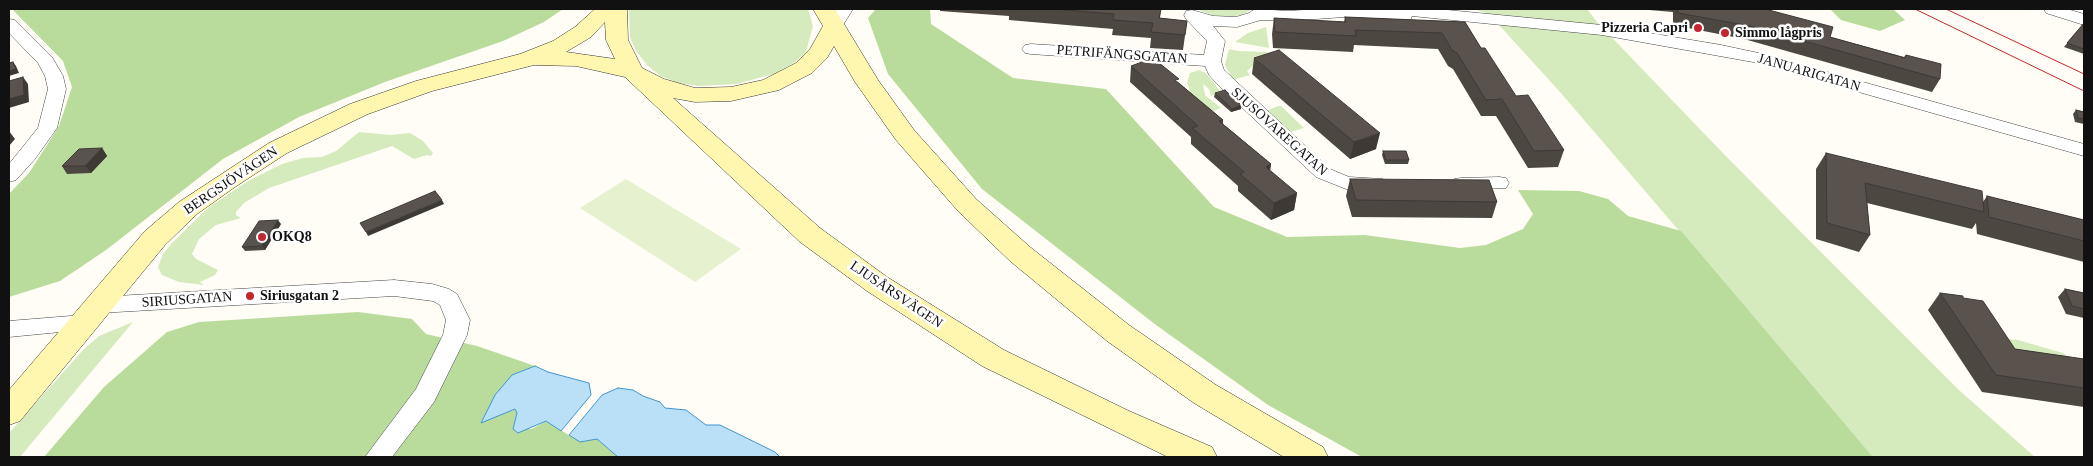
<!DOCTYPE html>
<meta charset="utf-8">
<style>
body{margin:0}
#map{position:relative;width:2093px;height:466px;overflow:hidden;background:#fffdf5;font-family:"Times New Roman",serif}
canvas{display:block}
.frame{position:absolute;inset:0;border:10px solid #111;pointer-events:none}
</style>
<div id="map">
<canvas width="2093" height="466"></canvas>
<div class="frame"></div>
</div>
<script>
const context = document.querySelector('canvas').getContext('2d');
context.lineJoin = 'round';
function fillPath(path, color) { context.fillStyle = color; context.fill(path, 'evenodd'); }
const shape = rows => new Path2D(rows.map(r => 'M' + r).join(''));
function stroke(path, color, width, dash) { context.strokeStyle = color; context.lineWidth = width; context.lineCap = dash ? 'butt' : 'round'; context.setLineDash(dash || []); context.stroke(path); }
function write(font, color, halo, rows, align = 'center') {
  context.font = font + ' "Times New Roman",serif'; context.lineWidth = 5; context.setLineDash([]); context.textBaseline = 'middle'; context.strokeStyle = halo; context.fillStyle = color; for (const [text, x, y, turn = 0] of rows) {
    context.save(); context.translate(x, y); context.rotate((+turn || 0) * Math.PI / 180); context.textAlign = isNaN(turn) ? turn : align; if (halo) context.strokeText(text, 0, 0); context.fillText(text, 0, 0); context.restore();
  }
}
const green = shape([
 [629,9,808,9,813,26,806,52,795,62,774,74,736,84,698,86,678,83,661,76,648,66,636,51,630,37],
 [1196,9,1253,9,1241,15,1227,17,1212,15],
 [1473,9,1587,9,1597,22,1719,149,1798,229,1960,391,2035,457,1873,457,1560,92,1489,14],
 [1266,27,1269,48,1235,42,1248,33],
 [1229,49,1238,51,1268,52,1247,71,1250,75,1233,80,1225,65],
 [1199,70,1206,73,1220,91,1211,96,1209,89,1203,84,1205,95,1221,108,1208,113,1192,97,1187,83,1190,73],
 [1278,106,1281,106,1304,128,1290,132,1266,111],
 [359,132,390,135,410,133,423,141,433,153,431,156,427,155,414,159,392,146,269,188,244,203,236,212,236,215,241,218,216,225,199,239,192,254,196,259,218,270,215,275,200,282,204,285,179,282,162,275,158,267,163,254,172,243,209,207,248,181,282,164,303,158,322,157,336,151],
 [133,322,20,457,9,457,9,433,83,350,99,336],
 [2006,339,2018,340,2063,353,2069,358,2031,363,2002,341]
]);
const forest = shape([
 [12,9,563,9,544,22,503,41,385,82,299,117,223,159,106,250,60,281,9,297,9,194,29,173,59,126,72,87,63,61],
 [876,9,930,9,931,24,1013,78,1106,89,1214,207,1287,237,1365,235,1460,248,1486,245,1523,229,1533,214,1518,190,1579,191,1608,199,1628,216,1681,231,1873,457,1362,457,1268,405,1156,325,982,189,888,74,868,18],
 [1830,9,1893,9,1905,20,1880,31,1841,20],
 [358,312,412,319,426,334,477,346,535,366,512,375,481,422,515,409,517,413,513,429,532,429,546,421,580,442,597,439,618,457,44,457,104,387,167,332,199,322]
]);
const pitch = shape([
 [626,179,741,249,695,282,580,208]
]);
const water = shape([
 [535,366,548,372,589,383,591,395,561,431,546,421,518,433,513,429,517,413,515,409,481,423,495,395,512,375,535,366],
 [618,388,633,390,643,396,660,402,665,408,686,410,706,425,720,425,775,452,780,457,618,457,597,439,580,442,569,435,602,395,618,388]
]);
const street = shape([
 [837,9,853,9,840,30,828,30,826,26,837,9],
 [1255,9,1288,11,1319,9,1437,9,1602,25,1721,45,1763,54,2084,144,2084,156,1753,62,1602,35,1412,16,1410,21,1404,22,1344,17,1288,21,1261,20,1237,27,1213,26,1225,41,1221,61,1224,70,1330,169,1349,177,1383,179,1386,184,1383,189,1376,190,1346,189,1316,177,1219,86,1209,75,1205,66,1031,54,1025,53,1022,49,1025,45,1031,44,1204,55,1207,41,1186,19,1184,15,1186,11,1192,10,1213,16,1236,17,1249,13,1255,9],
 [2044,9,2067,9,2084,14,2084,25,2046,13,2044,9],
 [9,19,15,20,52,57,63,76,66,89,57,128,35,159,16,180,9,182,9,164,38,128,48,89,45,76,38,63,9,33,9,19],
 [1499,177,1506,178,1509,183,1506,188,1461,190,1454,189,1451,184,1454,179,1461,178,1499,177],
 [394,280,432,284,449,289,457,294,470,320,467,335,434,402,392,457,365,457,416,389,443,335,446,320,440,305,433,301,394,296,99,313,91,311,88,305,91,299,99,297,394,280],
 [83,315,91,317,95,323,91,329,9,337,9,321,83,315]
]);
const secondary = shape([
 [595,9,627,9,628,40,642,68,664,79,695,88,731,87,763,80,796,63,810,49,823,26,813,9,835,9,878,80,914,130,976,199,1030,247,1129,325,1216,385,1323,447,1328,457,1284,457,1194,403,1107,341,1010,261,958,211,896,140,855,82,834,46,827,58,812,73,779,90,731,101,695,102,673,98,820,228,887,277,1004,350,1129,411,1212,447,1217,457,1168,457,982,366,867,291,800,242,625,77,576,66,534,65,432,91,368,114,287,153,235,187,197,214,165,245,20,421,9,425,9,390,145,231,179,202,269,143,350,104,416,81,520,54,553,41,575,27,595,9],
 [605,22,606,40,615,59,566,52,591,37,605,22]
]);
const tram = shape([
 [1915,9,2084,91],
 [1946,9,2084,74]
]);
const wall = shape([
 [940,9,1161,9,1160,18,1187,21,1183,50,1150,48,1151,38,1112,35,1113,29,1009,20,1009,16,940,11],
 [1637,9,1765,9,1830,37,1904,57,1906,55,1940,79,1932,92,1744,39,1673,25,1673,12],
 [1345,17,1465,22,1481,48,1516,96,1564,150,1558,167,1528,168,1496,116,1481,116,1453,69,1448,66,1438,49,1354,45,1353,52,1273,48,1272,34,1274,18,1344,22],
 [2084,23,2084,54,2064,47],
 [1254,58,1376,149,1350,159,1252,74],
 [1131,66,1179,83,1223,120,1223,124,1271,164,1270,171,1297,193,1294,210,1271,220,1238,191,1238,186,1191,144,1191,137,1130,82],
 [1215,93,1241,105,1241,109,1231,112,1214,97],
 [2076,110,2084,112,2084,124,2075,122,2073,114],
 [102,148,107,156,91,173,67,174,62,166],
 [1383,151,1409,160,1408,164,1385,164,1382,155],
 [1826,153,1983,202,1987,196,2084,220,2084,262,1977,234,1976,223,1972,229,1867,203,1870,235,1859,252,1816,239,1816,169],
 [1350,179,1497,202,1492,218,1352,217,1346,196],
 [281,224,265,250,245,251,242,247],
 [2065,289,2084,293,2084,318,2066,314,2058,297],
 [1940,293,1963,298,2015,349,2084,359,2084,407,1982,392,1928,310]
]);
const shadedWall = shape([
 [13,62,16,66,19,73,9,76,9,71],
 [23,77,28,84,29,102,9,108,9,99],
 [1241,105,1241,109,1231,112,1232,109],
 [9,131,15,139,9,146],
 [1380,133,1376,149,1350,159,1354,142],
 [102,148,107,156,91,173,85,166],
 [1271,164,1268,181,1266,167],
 [1297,193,1294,210,1271,220,1274,203],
 [442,200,444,204,368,236,366,232],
 [278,220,281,224,265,250,262,246]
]);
const building = shape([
 [1054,9,1161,9,1159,18,1187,21,1185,35,1151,32,1153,23,1113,20,1114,14,1054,9],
 [1678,9,1765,9,1833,27,1830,37,1905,58,1906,55,1941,64,1940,79,1750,26,1678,13,1678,9],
 [1345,17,1465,22,1481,48,1485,48,1516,96,1528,95,1564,150,1534,151,1502,99,1486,100,1457,53,1452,50,1442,33,1355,30,1356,36,1275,32,1274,18,1346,22,1345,17],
 [2084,23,2084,49,2067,43,2084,23],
 [1279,50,1380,133,1354,142,1254,58,1279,50],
 [1153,58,1179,79,1175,80,1223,120,1219,121,1271,164,1266,167,1297,193,1274,203,1240,174,1244,172,1192,128,1198,126,1131,66,1153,58],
 [13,62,16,69,9,71,9,63,13,62],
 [23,77,24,95,9,99,9,81,23,77],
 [1225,90,1241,105,1232,109,1215,93,1225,90],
 [2076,110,2084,112,2084,119,2078,118,2076,110],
 [102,148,85,166,62,166,79,149,102,148],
 [1383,151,1406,151,1409,160,1386,160,1383,151],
 [1826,153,1982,191,1984,212,1865,183,1870,235,1827,223,1826,153],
 [1350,179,1489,180,1497,202,1356,200,1350,179],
 [435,191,442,200,366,232,360,223,435,191],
 [1987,196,2084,220,2084,241,1989,217,1987,196],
 [278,220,262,246,242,247,259,221,278,220],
 [2065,289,2084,293,2084,309,2072,306,2065,289],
 [1940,293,1963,296,1963,298,1983,301,2015,349,2084,359,2084,388,1996,375,1940,293]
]);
const markers = [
 [1698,28,5,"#c4262e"],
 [1725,33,5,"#c4262e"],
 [262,237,5,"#c4262e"],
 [250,296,5,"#c4262e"]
];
const poiNames = [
 ["Pizzeria Capri",1688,28,"right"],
 ["Simmo lågpris",1735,33],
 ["OKQ8",272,237],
 ["Siriusgatan 2",260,296]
];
const streetNames = [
 ["PETRIFÄNGSGATAN",1122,55,4],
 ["JANUARIGATAN",1809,73,16],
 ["SJUSOVAREGATAN",1279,132,42],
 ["BERGSJÖVÄGEN",231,181,-34],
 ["LJUSÅRSVÄGEN",896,295,34],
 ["SIRIUSGATAN",187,300,-4]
];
fillPath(green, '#d5ebbd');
fillPath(forest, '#b9dc9c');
fillPath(pitch, '#e6f2cf');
fillPath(water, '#b9e0f7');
stroke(water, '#3f96cf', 1);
stroke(street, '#444', 1);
stroke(secondary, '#333', 1);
fillPath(street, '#fff');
fillPath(secondary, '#fff6b0');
stroke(tram, '#c4262e', 1);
fillPath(wall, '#4d4742');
fillPath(shadedWall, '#3f3936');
fillPath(building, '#5a524d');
stroke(building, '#3f3936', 1);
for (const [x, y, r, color] of markers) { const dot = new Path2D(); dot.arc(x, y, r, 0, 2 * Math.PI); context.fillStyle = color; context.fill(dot); stroke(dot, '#fff', 2); }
write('bold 14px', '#111', '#fff', poiNames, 'left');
write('14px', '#111', '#fff', streetNames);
</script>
